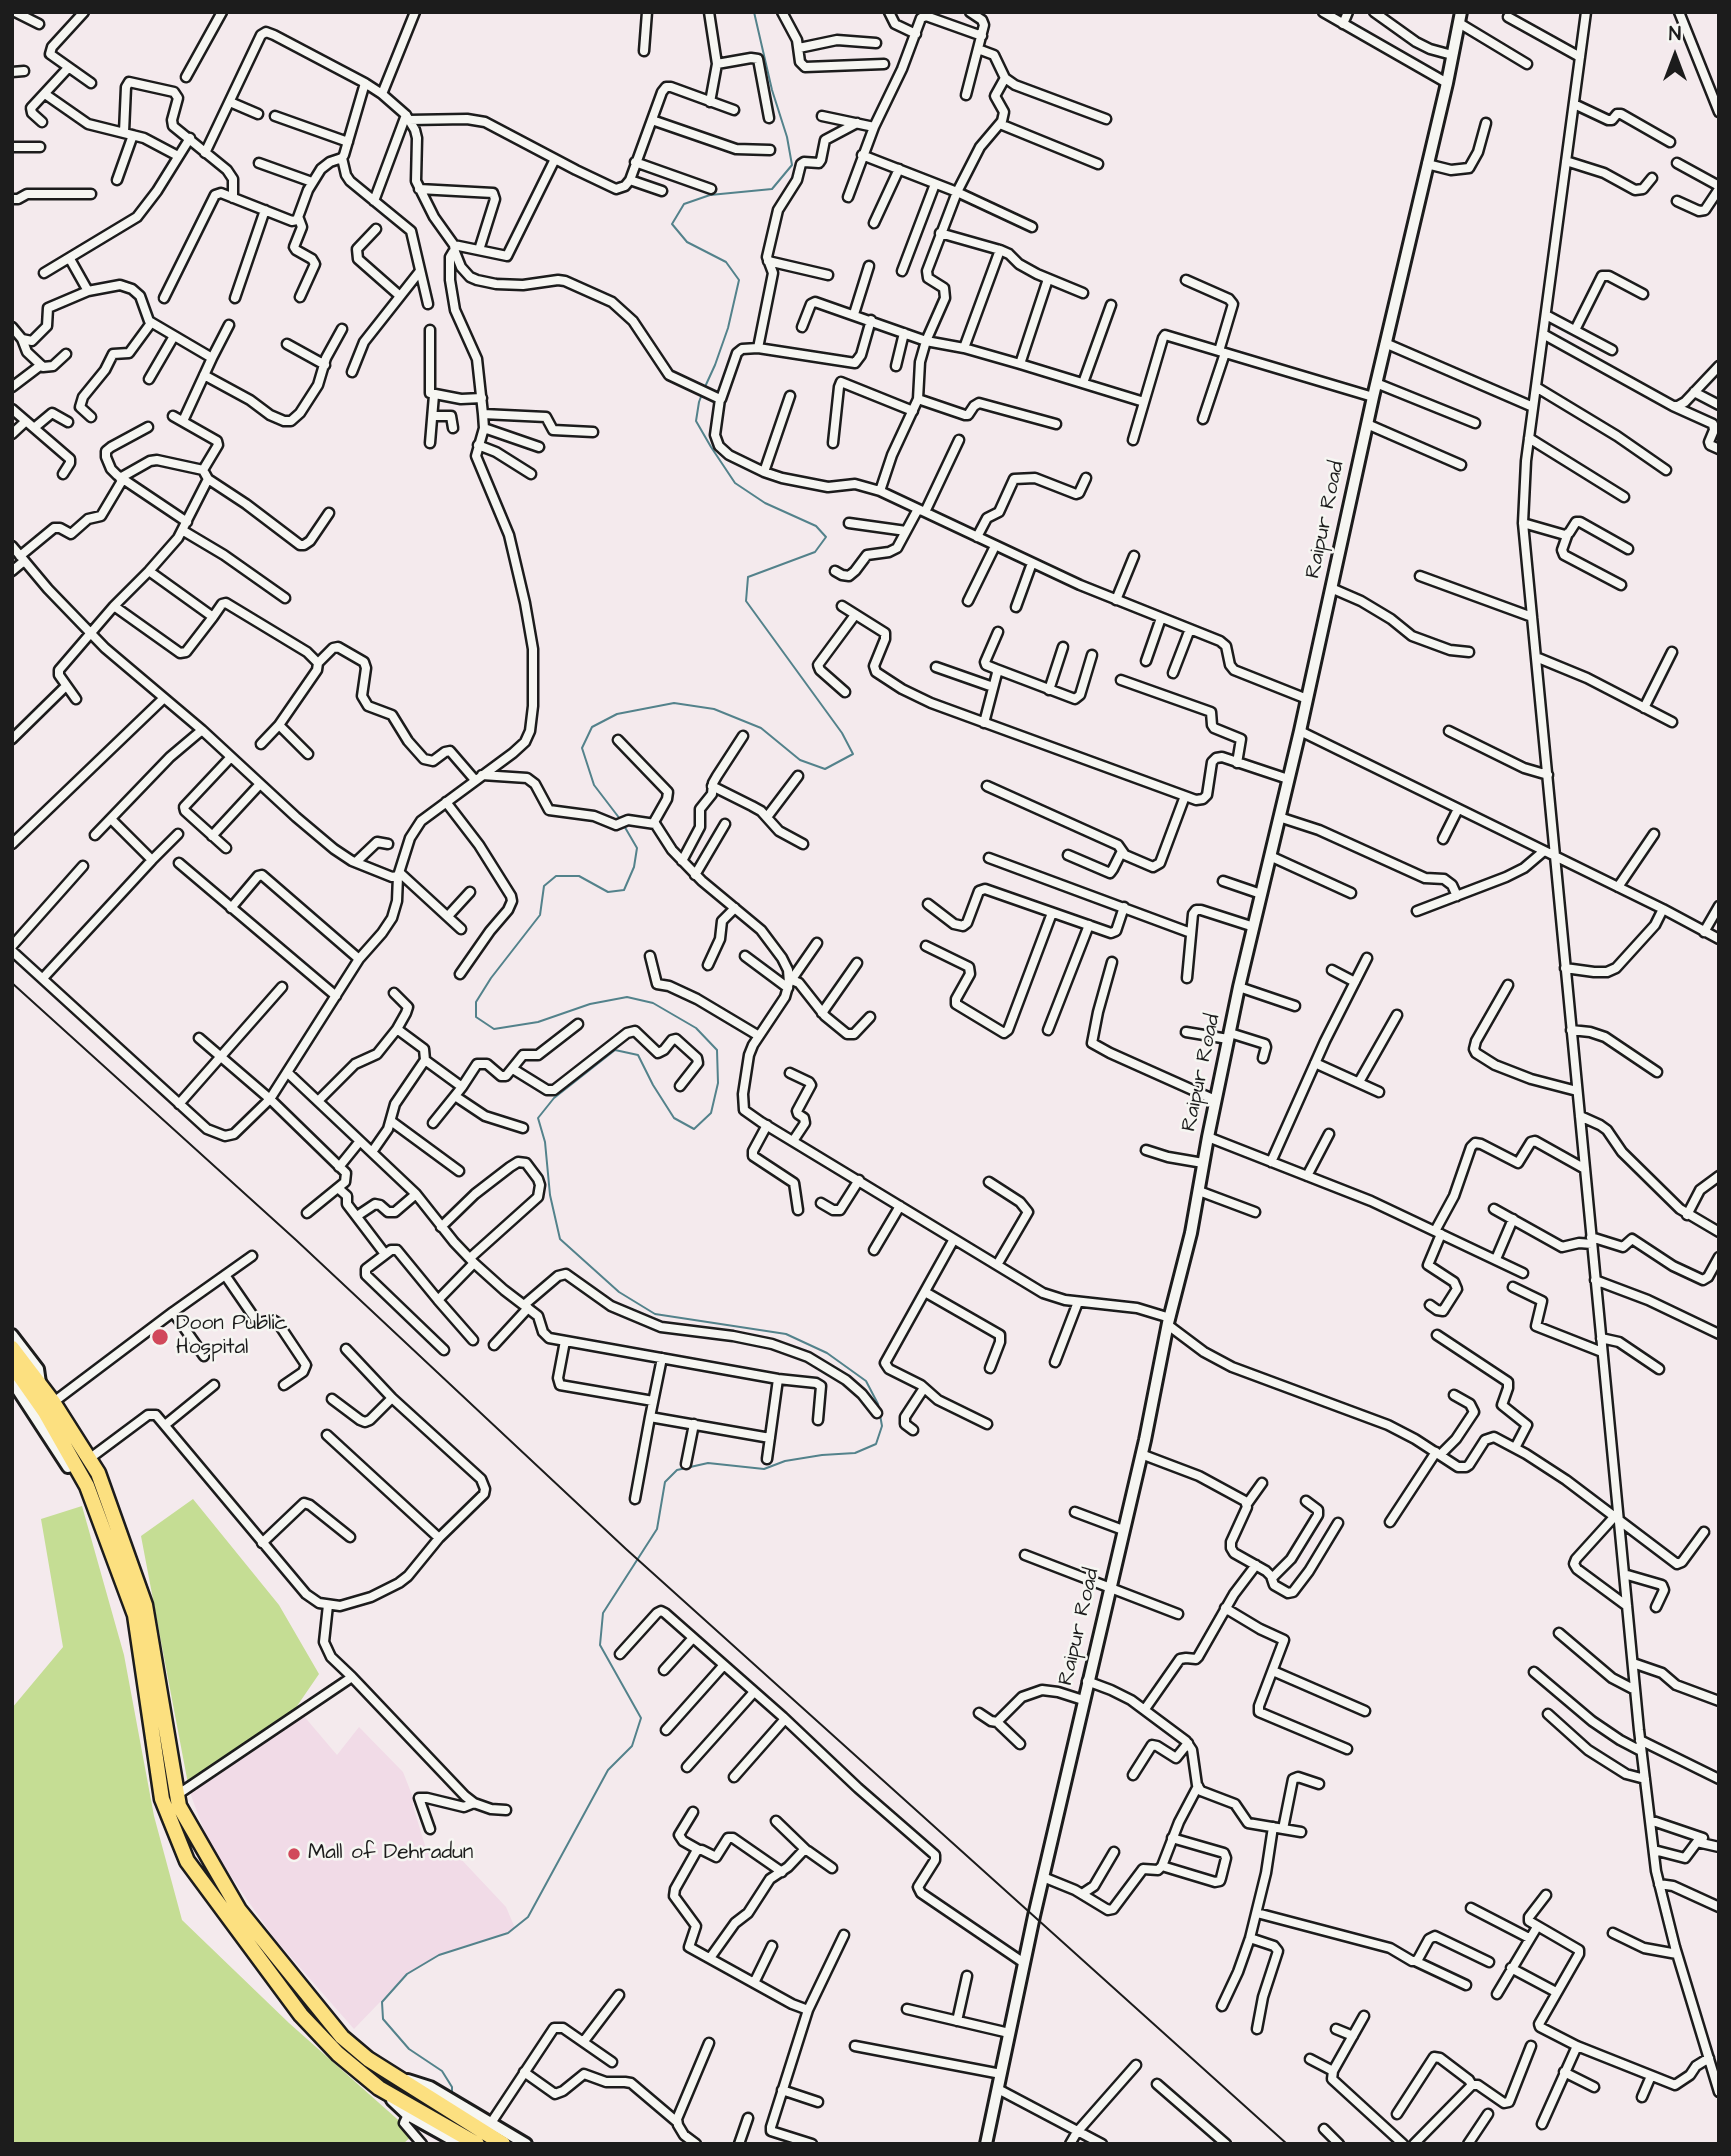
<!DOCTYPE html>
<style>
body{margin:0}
#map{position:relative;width:1731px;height:2156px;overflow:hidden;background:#f4eaed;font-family:"Architects Daughter",sans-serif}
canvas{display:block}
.frame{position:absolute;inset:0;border:14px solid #1c1c1c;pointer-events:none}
.north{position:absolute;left:1640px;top:21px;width:70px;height:70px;-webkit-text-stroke:5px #f6f6f2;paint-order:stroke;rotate:0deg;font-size:19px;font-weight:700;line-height:28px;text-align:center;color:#1c1c1c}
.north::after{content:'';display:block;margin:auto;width:24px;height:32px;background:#1c1c1c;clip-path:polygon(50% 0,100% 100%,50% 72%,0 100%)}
</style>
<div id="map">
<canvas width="1731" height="2156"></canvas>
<div class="frame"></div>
<div class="north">N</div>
</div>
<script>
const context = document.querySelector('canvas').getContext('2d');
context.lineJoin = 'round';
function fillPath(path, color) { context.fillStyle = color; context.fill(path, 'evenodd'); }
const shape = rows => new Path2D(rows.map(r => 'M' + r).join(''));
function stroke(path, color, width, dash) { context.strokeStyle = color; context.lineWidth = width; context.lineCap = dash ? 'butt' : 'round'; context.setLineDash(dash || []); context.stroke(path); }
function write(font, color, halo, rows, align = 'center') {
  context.font = font + ' "Architects Daughter",sans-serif'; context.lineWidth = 5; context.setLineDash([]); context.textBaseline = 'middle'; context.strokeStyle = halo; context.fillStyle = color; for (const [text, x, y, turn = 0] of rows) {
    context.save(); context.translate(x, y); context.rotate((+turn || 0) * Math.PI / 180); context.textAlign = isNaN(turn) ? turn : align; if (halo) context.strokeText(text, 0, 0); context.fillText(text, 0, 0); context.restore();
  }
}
const built = shape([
 [303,1715,337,1755,359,1727,403,1772,412,1795,413,1806,427,1852,459,1857,506,1907,515,1928,497,1937,439,1955,407,1974,354,2029,274,1938,248,1901,209,1844,189,1790]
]);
const green = shape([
 [193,1499,279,1605,319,1674,295,1709,189,1789,141,1536],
 [82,1506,124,1655,154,1816,182,1920,289,2023,414,2134,403,2144,12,2144,12,1708,63,1647,41,1519]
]);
const stream = shape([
 [704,389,715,365,728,328,739,280,726,262,687,242,672,224,684,204,710,195,772,189,792,165,787,137,772,90,754,12],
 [620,819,594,785,582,748,592,727,617,714,674,703,714,709,761,728,800,760,825,769,853,754,842,733,746,601,748,577,815,552,826,537,816,526,765,503,735,483,711,447,696,421,699,402,702,394],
 [452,2095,452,2087,442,2071,409,2049,383,2019,382,2002,407,1974,439,1955,508,1933,528,1917,608,1770,632,1746,641,1718,600,1645,603,1613,657,1529,665,1482,677,1470,708,1463,764,1469,785,1461,822,1455,855,1453,876,1444,882,1426,878,1404,866,1381,827,1353,786,1334,655,1314,619,1292,560,1239,550,1195,545,1142,538,1118,554,1098,615,1050,638,1055,653,1085,674,1118,694,1129,711,1113,718,1083,717,1050,696,1028,653,1003,627,997,590,1004,538,1022,494,1029,476,1017,476,1002,491,978,540,915,544,886,556,876,579,876,608,892,624,890,634,867,637,848,623,824]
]);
const street = shape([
 [15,12,39,24],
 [84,12,52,47,50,54,91,83],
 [709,12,717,64,751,58,758,59,769,118],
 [782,12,797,40,800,62,805,67,884,64],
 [889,12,895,24,916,34],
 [1323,12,1447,83],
 [1374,12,1416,42,1430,49,1452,55],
 [1586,12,1526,461,1523,523,1639,1730,1656,1871,1675,1947,1719,2092],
 [1679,12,1719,112],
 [1508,17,1580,57],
 [1459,23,1527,64],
 [1343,24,1348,12],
 [799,48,837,40,876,43],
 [978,49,994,55,1005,78,1015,85,1106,119],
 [644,51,647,12],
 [12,72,24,71],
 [186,77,222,12],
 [45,94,88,124,144,138,178,156],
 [382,94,415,12],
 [966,95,984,25,982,20,970,12],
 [230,102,258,114],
 [710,102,717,64],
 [1574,104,1608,120,1612,120,1617,114,1621,114,1670,142],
 [275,116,348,142],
 [822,116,874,127],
 [409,120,467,119,485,122,576,170,616,189,625,186,630,180,662,92,666,87,671,87,734,110],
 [652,120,736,149,770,150],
 [42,122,32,113,31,108,68,68],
 [1000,124,1098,164],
 [124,132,126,87,129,82,174,92,178,98,172,120,173,126,227,170,233,179,233,198],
 [12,147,40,147],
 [205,153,261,35,266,32,274,35,365,83,382,94,406,115,415,130,417,138,416,181,434,217,454,245,455,252],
 [862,155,957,192,1032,227],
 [342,158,346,175,350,181,411,231,428,304],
 [1566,161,1604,173,1635,190,1643,189,1652,178],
 [635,162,711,189],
 [259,163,312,182],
 [1677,163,1719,186],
 [1427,164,1451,170,1469,168,1478,152,1486,123],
 [117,180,133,135],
 [630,180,662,191],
 [419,189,493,193,495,199,479,250],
 [848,197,874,127,902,69,921,18,926,16,982,36],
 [12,199,18,199,27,194,91,194],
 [374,201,406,115],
 [1677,201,1699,211,1705,210,1719,189],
 [299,219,302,227,294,247,296,250,312,259,315,264,300,297],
 [874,223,899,169],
 [376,229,357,249,358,259,400,296],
 [940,233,1000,250,1009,254,1019,264,1037,274,1083,293],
 [454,245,507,256,555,159],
 [70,259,88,291,120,285,132,289,140,296,149,321,212,358,229,325],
 [768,261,828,275],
 [902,271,935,184],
 [44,273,137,217,157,191,190,138],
 [1186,280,1229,299,1233,304,1219,351],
 [164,298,215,195,221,193,292,221,297,220,308,190,321,169,330,162,342,158,344,155,365,83],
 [235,298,265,210],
 [854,314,869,266],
 [1546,315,1612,350],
 [12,327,22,339,32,341,47,326,48,308,88,291],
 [802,327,811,304,815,302,926,341,964,348,1020,364,1144,402],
 [430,330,430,393,461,399,482,398],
 [1575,330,1602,276,1609,276,1643,294],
 [1543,334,1673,406,1678,406,1685,402,1719,366],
 [22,339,27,352,43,367,53,366,66,354],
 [1385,343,1533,407],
 [287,344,325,365],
 [758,348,773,273,767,257,778,210,797,180,801,164,804,162,819,163,821,160,825,140,857,123],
 [964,348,1000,250],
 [1020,364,1048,279],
 [896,366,904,333],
 [352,372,364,342,420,271],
 [204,375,250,400,270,415,284,421,291,421,300,413,318,385,326,358,342,329],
 [149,379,174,336],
 [1083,383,1111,305],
 [1376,383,1475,423],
 [12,387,41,365],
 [1536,387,1617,436,1666,470],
 [1694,392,1719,405],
 [721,399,737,353,742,349,758,348,855,363,861,355,871,320],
 [918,399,965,415,968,415,974,406,979,403,1056,424],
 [1673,406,1713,424,1714,430,1709,442,1710,445,1719,449],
 [12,409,70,459,70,463,63,474],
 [483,414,546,417,553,430,593,432],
 [433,416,451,416,453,428],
 [91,417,80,407,83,397,105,370,113,354,129,353,151,323],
 [1203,419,1225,353],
 [183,421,212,358],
 [1367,424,1461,465],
 [148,427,111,447,106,451,106,457,111,469,117,475,187,522],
 [34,428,52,413,68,422],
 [484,428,539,447],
 [12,434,26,421],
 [1529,438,1624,497],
 [1133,440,1163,338,1165,335,1373,397],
 [430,443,434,395],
 [833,443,839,387,841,382,913,411],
 [478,445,496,452,531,474],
 [764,472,790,396],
 [120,478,150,461,157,460,203,470],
 [208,479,246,504,300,545,304,545,310,541,329,513],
 [880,491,892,455,918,399,920,362,926,341,945,298,944,288,928,278,927,271,957,192,980,147,1002,121,1004,112,995,96,1005,78],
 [925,512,959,440],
 [849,523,906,531],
 [1523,523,1565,535,1569,533,1576,522,1580,522,1628,549],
 [182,530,224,555,285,598],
 [1568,533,1562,550,1564,555,1621,585],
 [977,537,987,518,999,512,1014,479,1035,478,1076,494,1079,493,1086,478],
 [12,546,48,589,105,648,202,730,296,817,334,849,352,861,392,877,398,876,410,838,421,821,513,753,525,742,530,731,533,706,533,649,525,603,509,535,476,456,484,428,483,414,477,359,455,310,450,280,450,257,453,252,455,252,461,267,470,277,477,280,496,284,523,285,558,280,565,281,612,302,633,321,669,375,720,399,715,435,719,446,729,455,764,472,782,478,828,487,855,484,880,491,1080,585,1220,641,1226,646,1230,665,1234,670,1307,699],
 [20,556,54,528,60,528,71,534,88,519,101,516,123,479],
 [12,571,24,561],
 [835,571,842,575,849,576,855,571,867,555,889,552,897,548,918,509],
 [1420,576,1532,617],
 [1331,588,1361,601,1391,619,1412,636,1450,650,1469,652],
 [1116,600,1134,556],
 [968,601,995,546],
 [114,606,180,653,186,652,213,617,149,571],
 [842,606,885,633,885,639,874,666,876,672,902,689,931,703,1196,800,1203,799,1207,795,1212,762,1216,758,1222,757,1288,779],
 [1016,607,1032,563],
 [213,617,222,604,226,603,307,652,318,663,317,670,279,725,261,744],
 [1536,657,1587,678,1672,722],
 [1146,661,1161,618],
 [318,663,333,648,338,647,364,662,366,668,362,696,368,706,392,715,408,741,424,759,433,761,445,752,450,751,475,780],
 [936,667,993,687],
 [996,669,1075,699,1080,695,1092,655],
 [1173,673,1190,629],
 [1121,680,1211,712,1212,725,1214,728,1241,739,1237,763],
 [1049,690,1063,647],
 [845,692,820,670,818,665,855,615],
 [76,699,59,675,59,670,114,606,149,571,178,538,208,479,203,470,218,445,217,441,173,416],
 [1644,708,1672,652],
 [984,723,997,673,996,669,986,665,985,662,998,632],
 [279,725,308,754],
 [1300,731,1663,909,1719,939],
 [1449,731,1524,768,1548,775],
 [12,739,66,686],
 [618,740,668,792,667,799,654,822,672,850,702,881,761,930,782,958,788,970,789,983,785,997,753,1045,749,1055,743,1094,744,1110,761,1122,1043,1293,1065,1300,1137,1308,1170,1318],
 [482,775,527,778,535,784,549,810,594,816,616,825,628,820,655,824],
 [712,786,752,806,761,811,779,831,803,844],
 [987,786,1118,845,1125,855,1153,867,1160,863,1185,796],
 [446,802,479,845,511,896,512,901,508,910,490,931,460,974],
 [767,817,798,776],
 [1279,817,1319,830,1425,878,1444,879,1452,885,1457,896],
 [111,819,152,860,178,834],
 [95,835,170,757,202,730],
 [212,836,260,784],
 [1443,839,1458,809],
 [12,844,163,699],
 [226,848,185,811,184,807,231,757],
 [1068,855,1110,873,1113,869,1122,851],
 [1270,856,1351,893],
 [989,858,1191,933],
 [682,861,700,827,700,809,712,794,713,783,717,776,743,736],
 [356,862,377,842,388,844],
 [179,863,336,996],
 [400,873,461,929],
 [695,875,725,824],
 [1223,881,1261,894],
 [1618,887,1654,834],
 [928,904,954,924,963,926,967,923,979,891,985,889,1111,933,1116,931,1124,907],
 [231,908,258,876,262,875,359,959],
 [1417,911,1506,877,1524,868,1544,851],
 [448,916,470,892],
 [1704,932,1719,906],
 [12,946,83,866],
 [926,946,969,967,970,974,956,999,956,1004,1004,1033,1008,1030,1052,913],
 [12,951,207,1129,225,1136,234,1134,270,1099,359,959,382,933,392,918,397,901,398,876],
 [650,956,657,984,669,986,697,999,759,1036],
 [745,956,788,988],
 [1112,962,1098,1012,1092,1043,1110,1053,1215,1100],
 [708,965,720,939,722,921,735,908],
 [1565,968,1594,972,1607,972,1616,968,1655,925,1663,909],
 [1332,970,1355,982],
 [44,977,152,860],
 [1187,978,1193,914,1196,910,1201,910,1254,927],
 [790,979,799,983,825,1016,847,1034,854,1034,870,1017],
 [792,979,817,943],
 [1508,985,1476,1041,1474,1049,1476,1053,1495,1065,1531,1079,1577,1091],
 [1239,987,1295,1006],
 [822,1013,857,963],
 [1048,1030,1089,925],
 [1571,1030,1590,1032,1605,1037,1657,1072],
 [1186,1032,1228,1039],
 [1230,1033,1265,1044,1266,1047,1263,1058],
 [199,1038,270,1099,346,1173,345,1182,307,1213],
 [425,1060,462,1087,433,1123],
 [1315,1063,1379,1092],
 [513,1069,547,1090,554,1090,627,1033,635,1031,658,1053,664,1050,672,1040,676,1039,697,1058,698,1063,680,1086],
 [288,1073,360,1141,339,1167],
 [790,1073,809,1082,811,1085,797,1111,798,1114,804,1118,805,1123,793,1141],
 [1359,1082,1397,1015],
 [462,1087,477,1064,487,1064,501,1076,506,1076,523,1055,538,1055,578,1024],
 [455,1096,485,1116,523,1128],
 [318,1101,355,1064,377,1054,397,1029,406,1013,408,1007,394,993],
 [179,1104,282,987],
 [1580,1116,1600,1125,1607,1130,1622,1152,1680,1209,1719,1232],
 [391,1121,459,1171],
 [767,1125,753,1151,753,1156,794,1183,798,1210],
 [1208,1137,1371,1201,1523,1273],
 [360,1141,416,1194,454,1242,474,1263,504,1290,538,1316,543,1332,549,1338,778,1379,816,1383,821,1386,818,1420],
 [1146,1150,1168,1157,1203,1163],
 [372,1152,388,1129,395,1104,425,1060,424,1049,397,1029],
 [1271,1162,1325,1041,1367,958],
 [1307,1176,1329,1134],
 [989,1182,1020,1202,1028,1212,997,1265],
 [338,1188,347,1196,347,1204,385,1254],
 [1199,1191,1255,1212],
 [821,1203,833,1210,840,1210,859,1180],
 [1494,1209,1562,1247,1579,1243,1592,1244],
 [1687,1215,1700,1190,1719,1176],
 [357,1216,375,1204,380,1205,388,1212,395,1212,416,1194],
 [441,1227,475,1194,510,1167,518,1162,526,1163,538,1179,540,1185,538,1197,470,1258],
 [1435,1231,1454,1196,1471,1147,1475,1143,1481,1144,1518,1163,1531,1142,1535,1141,1585,1169],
 [1591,1237,1623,1247,1632,1239,1673,1266,1703,1280,1708,1277,1719,1257],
 [954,1239,885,1363,889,1369,921,1385,938,1400,987,1424],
 [874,1250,900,1206],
 [1496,1259,1513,1219],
 [225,1275,258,1323,273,1320,278,1323,306,1365,303,1372,284,1385],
 [1595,1280,1648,1300,1719,1334],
 [1513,1287,1542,1301,1536,1326,1602,1352],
 [925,1292,1000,1335,1000,1342,990,1368],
 [438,1300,397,1250,391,1250,366,1269,366,1275,444,1350],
 [524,1305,558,1276,566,1274,611,1306,661,1327,733,1336,772,1344,808,1357,846,1380,862,1394,877,1413],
 [1430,1305,1437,1310,1443,1311,1457,1289,1454,1282,1428,1265,1441,1234],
 [173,1312,204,1356],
 [1168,1325,1204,1352,1232,1367,1388,1425,1415,1439,1458,1467,1466,1467,1469,1465,1485,1440,1494,1437,1526,1454,1566,1480,1677,1564,1682,1562,1704,1532],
 [1437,1335,1508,1382,1508,1388,1502,1405,1527,1425,1515,1448],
 [1601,1338,1619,1342,1659,1369],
 [473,1340,438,1300,474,1263],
 [565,1341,558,1378,560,1385,653,1401],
 [494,1345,528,1308],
 [662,1358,650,1417,770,1438],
 [1055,1362,1078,1302],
 [332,1399,360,1420,365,1422,370,1420,392,1398],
 [51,1404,173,1312,252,1256],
 [165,1425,214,1385],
 [913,1430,905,1424,905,1417,924,1388],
 [327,1435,439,1538],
 [1141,1454,1199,1476,1245,1501,1247,1507,1231,1542,1231,1548,1234,1553,1266,1571,1271,1576,1274,1585,1288,1593,1293,1592,1309,1571,1338,1523],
 [1440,1455,1456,1439,1474,1412,1470,1404,1454,1395],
 [89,1459,148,1415,156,1415,306,1594,319,1603,340,1606,371,1597,399,1583,408,1576,439,1538,484,1494,485,1489,481,1479,392,1398,346,1349],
 [767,1459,778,1379],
 [686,1464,694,1424],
 [635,1499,650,1417],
 [1247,1504,1262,1483],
 [1075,1512,1123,1530],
 [1615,1516,1576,1559,1574,1564,1577,1569,1627,1606],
 [1390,1522,1436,1452],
 [262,1543,304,1503,310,1505,350,1537],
 [1025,1555,1178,1614],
 [1624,1574,1662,1585,1664,1590,1656,1607],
 [1272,1578,1291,1559,1318,1515,1318,1510,1306,1501],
 [328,1605,324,1642,331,1657,352,1677],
 [1225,1608,1260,1629,1284,1640,1259,1706,1259,1712,1347,1749],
 [1559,1633,1612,1678,1635,1690],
 [620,1654,657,1613,661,1611,665,1613,783,1717,858,1788,935,1855,935,1860,918,1887,921,1893,1024,1963],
 [1633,1663,1662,1673,1676,1685,1719,1701],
 [664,1670,692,1639],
 [1273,1671,1365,1711],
 [1534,1672,1592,1721,1620,1740,1641,1751],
 [1087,1681,1111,1690,1131,1700,1186,1741,1192,1750,1197,1785,1201,1791,1235,1804,1248,1823,1301,1832],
 [1145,1709,1180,1659,1186,1658,1196,1659,1198,1657,1234,1594,1256,1565],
 [979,1713,991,1721,997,1722,1022,1697,1042,1690,1058,1692,1083,1700],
 [1548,1714,1588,1750,1626,1774,1645,1779],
 [997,1722,1020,1744],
 [666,1730,723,1666],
 [1640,1740,1719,1779],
 [687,1767,754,1692],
 [1133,1775,1152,1745,1157,1746,1176,1758,1188,1743],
 [734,1777,785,1719],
 [177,1795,352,1677,465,1796,474,1803,491,1809,506,1810],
 [693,1812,679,1835,683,1841,699,1850],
 [1650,1820,1703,1838],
 [776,1821,806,1850],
 [430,1829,419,1798,427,1798,464,1807,474,1803],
 [1283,1829,1293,1779,1298,1777,1319,1784],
 [1654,1850,1685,1858,1697,1842,1719,1847],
 [1162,1866,1215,1882,1220,1881,1221,1878,1226,1858,1224,1853,1172,1838],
 [782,1872,733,1838,728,1838,716,1857,702,1850,697,1850,675,1889,674,1896,696,1926,689,1947,792,2004,808,2010],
 [1043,1877,1075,1890,1108,1910,1113,1909,1143,1869,1158,1870,1162,1866,1179,1822,1198,1786],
 [1659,1884,1673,1886,1719,1907],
 [1082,1894,1094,1886,1114,1852],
 [1546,1895,1529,1917,1529,1921,1579,1950,1579,1954,1539,2024,1540,2027,1577,2046,1675,2085,1690,2075,1696,2066,1709,2058],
 [1471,1908,1529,1938],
 [1257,1913,1390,1948,1412,1961,1417,1961,1429,1939,1435,1936,1489,1962],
 [1613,1933,1644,1948,1677,1954],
 [1250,1938,1274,1946,1278,1951,1263,1997,1257,2029],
 [710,1958,735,1923,748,1913,770,1879,788,1867,803,1851,808,1851,832,1868],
 [1415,1961,1466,1985],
 [1511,1968,1556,1992],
 [754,1983,772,1946],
 [1497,1994,1537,1927],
 [1222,2006,1238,1972,1250,1938,1266,1873,1273,1827],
 [907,2009,1009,2033],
 [1364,2016,1333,2071,1332,2079,1403,2144],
 [957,2021,967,1976],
 [1336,2029,1353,2036],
 [584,2041,619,1995],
 [855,2046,1001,2074],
 [1310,2059,1333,2071],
 [524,2072,555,2094,563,2091,584,2074,606,2082,625,2082,631,2083,677,2122],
 [1564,2072,1594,2087],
 [1157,2084,1226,2144],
 [998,2089,1102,2144],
 [782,2090,818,2102],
 [1642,2097,1651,2076],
 [1397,2114,1434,2057,1440,2058,1469,2080,1472,2085],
 [408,2115,404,2123,422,2144],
 [491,2123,554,2028,563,2028,612,2062],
 [1542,2124,1577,2046],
 [1324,2129,1339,2144],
 [696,2144,684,2135,678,2125,677,2119,709,2043],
 [739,2144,748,2118],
 [812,2144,774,2132,771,2131,771,2127,808,2010,844,1935],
 [1070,2144,1077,2132,1136,2065],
 [1414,2144,1472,2085,1478,2085,1504,2103,1509,2102,1531,2046],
 [1468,2144,1488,2114]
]);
const secondary = shape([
 [12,1335,38,1369,40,1383],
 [12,1381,68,1467],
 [408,2080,430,2087,526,2144],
 [392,2100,408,2115,460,2144],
 [986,2144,1034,1916,1145,1440,1168,1323,1191,1233,1208,1137,1239,987,1300,731,1373,397,1447,83,1461,12]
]);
const highway = shape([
 [12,1348,53,1402,98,1473,145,1605,179,1806,239,1910,342,2037,368,2059,503,2144],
 [12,1365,45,1412,87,1486,135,1615,162,1799,187,1861,301,2015,338,2054,379,2088,477,2144]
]);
const rail = shape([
 [12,983,296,1240,626,1549,1287,2144]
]);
const markers = [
 [160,1337,9,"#d1495b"],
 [294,1854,7,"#d1495b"]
];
const streetNames = [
 ["Raipur Road",1326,520,-78],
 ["Raipur Road",1202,1073,-78],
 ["Raipur Road",1080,1627,-77]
];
const poiNames = [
 ["Doon Public",176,1325],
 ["Hospital",176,1349],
 ["Mall of Dehradun",308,1854]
];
fillPath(built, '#f1dbe7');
fillPath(green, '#c5dd94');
stroke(stream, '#53828b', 2);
stroke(street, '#1c1c1c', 13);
stroke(secondary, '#1c1c1c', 16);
stroke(highway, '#1c1c1c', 19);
stroke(street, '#f6f6f2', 8);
stroke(secondary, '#f6f6f2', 10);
stroke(highway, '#fce080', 14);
stroke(rail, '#1c1c1c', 2);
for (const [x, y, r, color] of markers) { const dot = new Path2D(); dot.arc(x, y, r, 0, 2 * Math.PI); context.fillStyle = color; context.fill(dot); stroke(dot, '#f6f6f2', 2.5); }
write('21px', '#1c1c1c', '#f6f6f2', streetNames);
write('21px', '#1c1c1c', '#f6f6f2', poiNames, 'left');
</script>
